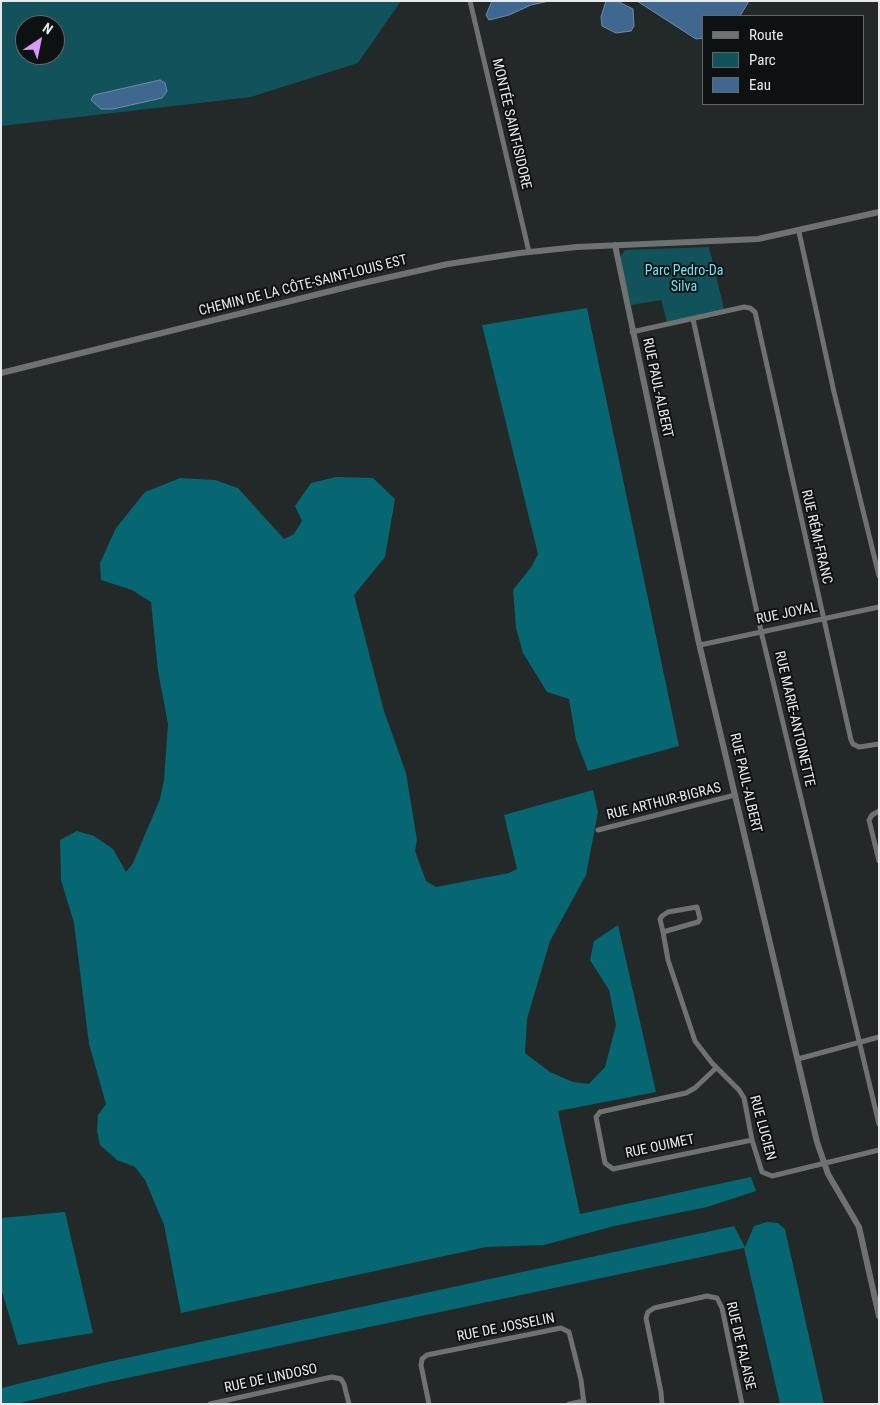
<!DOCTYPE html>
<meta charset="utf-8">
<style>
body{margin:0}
#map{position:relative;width:880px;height:1405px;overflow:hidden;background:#232829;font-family:"Roboto Condensed",sans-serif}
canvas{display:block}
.frame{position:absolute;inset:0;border:2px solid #e7eaeb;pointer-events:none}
.legend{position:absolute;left:702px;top:15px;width:162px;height:90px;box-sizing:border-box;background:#0e1111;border:1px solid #656868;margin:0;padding:6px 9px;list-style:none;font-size:15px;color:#e7eaeb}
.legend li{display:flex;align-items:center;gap:10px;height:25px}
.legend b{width:25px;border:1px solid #656868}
.north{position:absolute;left:15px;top:15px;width:50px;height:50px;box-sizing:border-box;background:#0e1111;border:1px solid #656868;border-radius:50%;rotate:34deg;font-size:14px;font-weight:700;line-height:20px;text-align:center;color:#e7eaeb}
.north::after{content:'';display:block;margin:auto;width:18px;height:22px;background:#d69bfa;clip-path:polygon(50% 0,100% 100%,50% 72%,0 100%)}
</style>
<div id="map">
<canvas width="880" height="1405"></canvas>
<div class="frame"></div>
<ul class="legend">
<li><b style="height:6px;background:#6f7272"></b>Route</li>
<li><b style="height:14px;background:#11525b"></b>Parc</li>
<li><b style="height:14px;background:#3f6790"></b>Eau</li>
</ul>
<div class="north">N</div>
</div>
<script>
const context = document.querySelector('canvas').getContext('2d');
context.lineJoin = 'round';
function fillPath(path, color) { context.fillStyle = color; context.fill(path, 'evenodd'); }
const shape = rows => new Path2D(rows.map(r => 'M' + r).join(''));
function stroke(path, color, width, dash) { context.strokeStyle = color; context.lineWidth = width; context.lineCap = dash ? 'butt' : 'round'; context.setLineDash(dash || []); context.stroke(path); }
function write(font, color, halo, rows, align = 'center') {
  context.font = font + ' "Roboto Condensed",sans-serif'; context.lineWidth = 4; context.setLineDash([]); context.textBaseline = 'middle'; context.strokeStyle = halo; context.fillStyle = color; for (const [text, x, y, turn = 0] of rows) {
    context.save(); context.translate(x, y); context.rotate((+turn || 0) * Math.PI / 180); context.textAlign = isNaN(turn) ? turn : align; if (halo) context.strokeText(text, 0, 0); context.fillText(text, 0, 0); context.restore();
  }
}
const green = shape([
 [1,1,401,1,358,63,251,97,1,126],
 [25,25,55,25,55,55,25,55],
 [160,80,163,81,92,98,94,95],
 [709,247,724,309,667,322,661,300,631,305,621,261,621,256,625,250]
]);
const forest = shape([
 [587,308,679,746,588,771,576,740,569,699,547,692,523,653,516,628,513,590,532,566,538,554,482,325],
 [336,477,373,478,395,499,385,557,354,595,384,711,406,773,417,840,415,851,426,881,436,887,509,873,517,869,504,815,593,790,598,812,586,875,550,941,527,1019,525,1053,550,1072,573,1082,589,1084,605,1067,616,1025,609,990,590,960,594,941,618,925,656,1092,558,1111,580,1214,751,1177,756,1191,707,1207,614,1226,544,1245,486,1247,181,1313,164,1225,145,1180,135,1167,117,1160,100,1145,97,1131,98,1115,106,1104,89,1044,74,923,61,880,60,840,77,831,94,836,113,849,126,872,133,863,160,799,164,780,168,724,158,671,151,602,132,590,101,580,100,563,116,528,145,492,180,478,215,480,238,488,284,539,294,534,302,521,295,506,311,483],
 [65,1212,93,1333,18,1345,1,1288,1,1218],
 [767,1222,778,1223,785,1229,824,1404,780,1404,744,1248,108,1382,16,1404,1,1404,1,1388,103,1363,734,1226,745,1247,754,1226]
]);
const water = shape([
 [492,1,549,1,531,5,509,15,489,20,486,15,492,1],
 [606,1,617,1,633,9,634,26,631,31,616,33,602,26,601,17,606,1],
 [637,1,749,1,740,16,704,16,704,38,696,39,637,1],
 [160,80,165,83,167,91,162,98,113,109,101,109,91,100,94,95,160,80]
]);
const minor = shape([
 [470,1,529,252],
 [799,232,834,392,879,576],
 [693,319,761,631,879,1124],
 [632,332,744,307,750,308,755,312,851,740,853,744,859,747,879,744],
 [700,645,879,607],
 [879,811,872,815,869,820,879,861],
 [598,830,735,795],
 [663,932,660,919,662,916,668,912,697,907,700,919,698,922,663,932,668,960,695,1041,712,1063,739,1090,744,1098,752,1140,762,1172,772,1176,879,1150],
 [798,1059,879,1037],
 [716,1068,695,1088,686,1093,600,1112,596,1117,605,1163,613,1169,752,1140],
 [210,1404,332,1377,341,1379,344,1384,349,1404],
 [429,1404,421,1365,422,1359,427,1355,561,1328,569,1332,581,1380,584,1404],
 [569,1404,584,1401],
 [662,1404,661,1392,646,1318,648,1312,654,1308,707,1296,717,1298,722,1308,742,1404]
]);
const tertiary = shape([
 [615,245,698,639,817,1142,828,1174,859,1227,879,1316],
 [1,373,359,284,448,264,520,253,577,247,758,239,879,212]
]);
const streetNames = [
 ["MONTÉE SAINT-ISIDORE",511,124,77],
 ["CHEMIN DE LA CÔTE-SAINT-LOUIS EST",303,286,-14],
 ["RUE PAUL-ALBERT",657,388,78],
 ["RUE RÉMI-FRANC",816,537,77],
 ["RUE JOYAL",787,614,-12],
 ["RUE MARIE-ANTOINETTE",794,719,77],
 ["RUE PAUL-ALBERT",745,783,77],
 ["RUE ARTHUR-BIGRAS",664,802,-14],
 ["RUE LUCIEN",762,1128,75],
 ["RUE OUIMET",660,1147,-12],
 ["RUE DE JOSSELIN",506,1328,-11],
 ["RUE DE FALAISE",740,1346,77],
 ["RUE DE LINDOSO",271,1379,-12]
];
const parkNames = [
 ["Parc Pedro-Da",684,271],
 ["Silva",684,287]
];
fillPath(green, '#11525b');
fillPath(forest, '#066671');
fillPath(water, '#3f6790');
stroke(water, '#718eab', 1);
stroke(minor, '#6f7272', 5);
stroke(tertiary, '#6f7272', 6);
write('14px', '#e7eaeb', '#0e1111', streetNames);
write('14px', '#6ee4f6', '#0e1111', parkNames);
</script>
